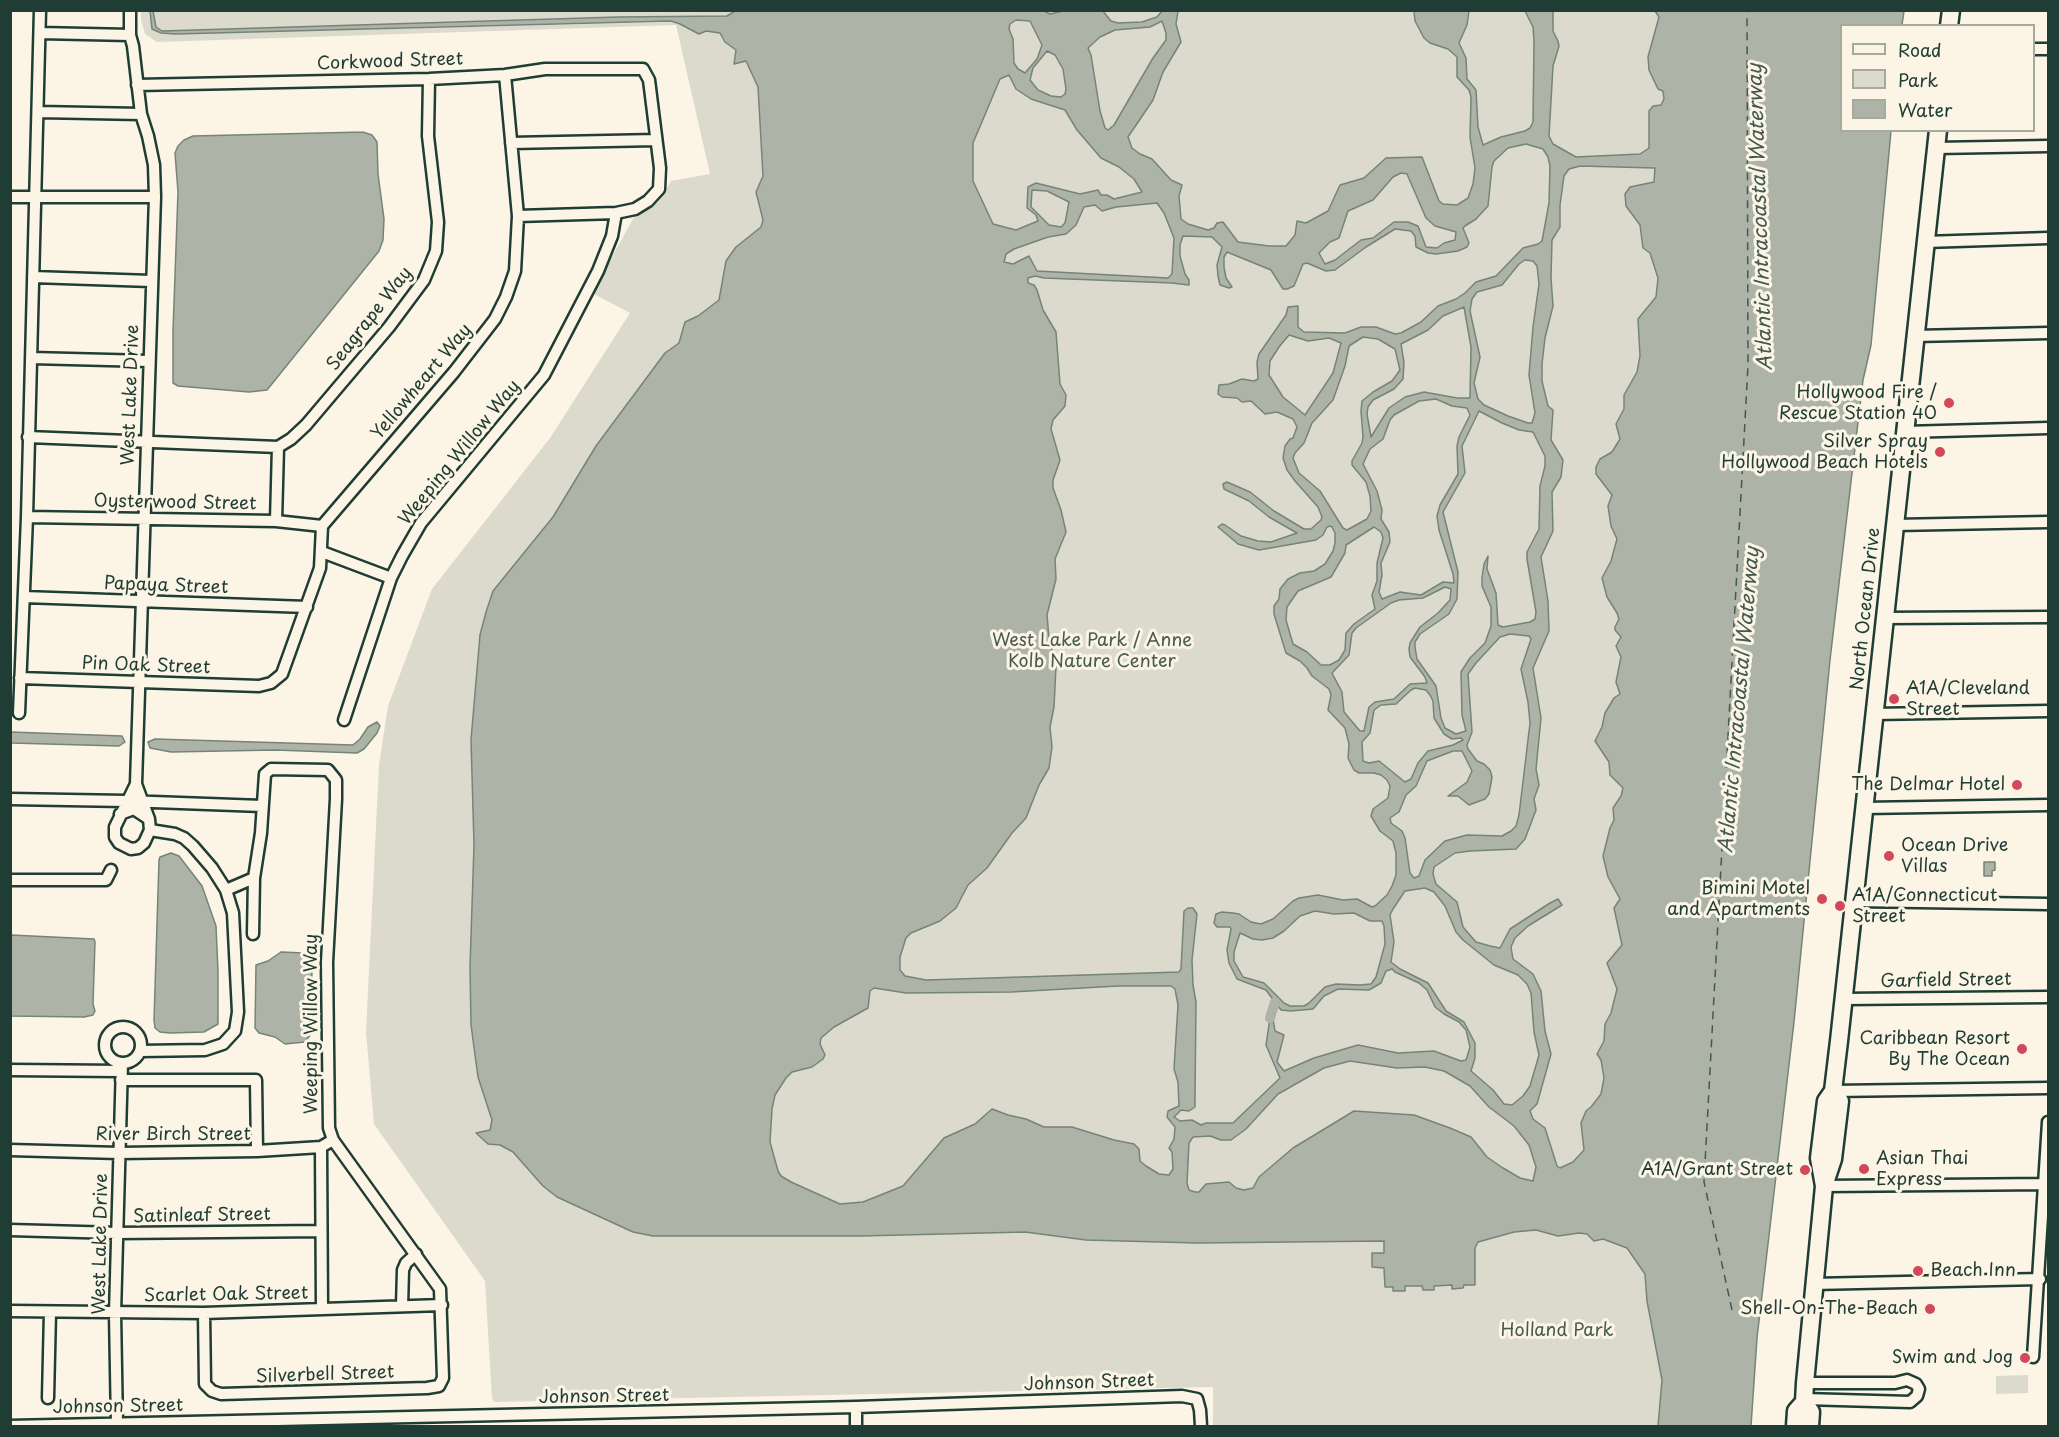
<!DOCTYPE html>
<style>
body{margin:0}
#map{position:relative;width:2059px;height:1437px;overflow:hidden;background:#fcf5e5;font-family:"Playpen Sans",sans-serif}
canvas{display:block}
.frame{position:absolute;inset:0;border:12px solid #1f3d34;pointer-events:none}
.legend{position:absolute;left:1840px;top:24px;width:195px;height:108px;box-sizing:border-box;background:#fcf5e5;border:2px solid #a4ab9e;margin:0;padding:8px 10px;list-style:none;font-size:18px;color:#1f3d34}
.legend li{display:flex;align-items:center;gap:12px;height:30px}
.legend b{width:30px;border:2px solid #a4ab9e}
</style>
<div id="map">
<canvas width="2059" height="1437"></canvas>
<div class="frame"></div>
<ul class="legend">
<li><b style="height:8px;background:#fcf5e5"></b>Road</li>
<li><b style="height:16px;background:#dcdacc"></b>Park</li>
<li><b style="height:16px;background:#aeb3a7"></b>Water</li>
</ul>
</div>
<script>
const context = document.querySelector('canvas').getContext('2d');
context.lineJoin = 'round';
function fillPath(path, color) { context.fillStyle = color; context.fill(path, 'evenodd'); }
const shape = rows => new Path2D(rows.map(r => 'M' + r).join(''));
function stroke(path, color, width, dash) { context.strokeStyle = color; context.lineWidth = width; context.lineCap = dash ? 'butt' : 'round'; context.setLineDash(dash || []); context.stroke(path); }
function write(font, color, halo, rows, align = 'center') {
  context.font = font + ' "Playpen Sans",sans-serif'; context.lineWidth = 6; context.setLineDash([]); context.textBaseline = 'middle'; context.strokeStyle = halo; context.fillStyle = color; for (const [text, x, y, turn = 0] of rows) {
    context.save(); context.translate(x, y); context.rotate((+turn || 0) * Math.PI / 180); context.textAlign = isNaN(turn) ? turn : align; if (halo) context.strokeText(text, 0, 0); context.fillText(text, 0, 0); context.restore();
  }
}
const green = shape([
 [141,10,1702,11,1618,1217,646,1231,539,1181,557,1197,653,1236,861,1236,1025,1232,1086,1240,1197,1243,1384,1241,1384,1253,1372,1267,1384,1267,1393,1291,1404,1286,1423,1286,1423,1290,1433,1290,1434,1286,1452,1285,1452,1288,1463,1285,1475,1285,1475,1248,1478,1242,1514,1232,1536,1230,1558,1236,1579,1233,1587,1234,1594,1241,1603,1239,1627,1248,1645,1274,1647,1301,1662,1380,1658,1426,1213,1426,1213,1387,494,1402,492,1398,485,1281,374,1124,366,1032,379,765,388,706,432,589,550,438,630,313,592,293,634,217,658,202,671,181,710,174,676,25,157,42,145,34,141,20],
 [674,17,675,22,175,34,160,32],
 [2028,1375,2028,1393,1996,1394,1996,1376]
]);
const water = shape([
 [735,11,1042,10,1050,14,1063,11,1102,10,1111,21,1118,23,1142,22,1157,17,1162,11,1178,11,1176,24,1181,42,1163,72,1153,100,1128,137,1132,148,1140,154,1152,159,1171,180,1182,185,1179,196,1181,219,1188,224,1208,230,1214,228,1217,223,1223,222,1238,242,1269,246,1286,246,1295,235,1297,221,1306,223,1328,211,1340,185,1364,178,1386,158,1422,157,1439,201,1443,204,1457,205,1468,198,1473,184,1475,168,1470,137,1471,97,1469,90,1457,77,1457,57,1448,49,1430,43,1424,38,1415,21,1414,11,1469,11,1467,25,1459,43,1466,58,1467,79,1476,90,1478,127,1483,145,1501,137,1525,131,1530,128,1533,122,1534,41,1533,27,1525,11,1553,11,1553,31,1558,41,1559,46,1553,66,1549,136,1553,144,1576,157,1640,154,1649,148,1649,111,1653,106,1661,105,1664,99,1663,91,1658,89,1649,70,1648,57,1659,17,1655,11,1904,11,1902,25,1842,26,1842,130,1891,131,1871,345,1863,380,1830,660,1794,1022,1757,1338,1751,1426,1658,1426,1662,1380,1647,1301,1645,1274,1627,1248,1603,1239,1594,1241,1587,1234,1579,1233,1558,1236,1536,1230,1514,1232,1478,1242,1475,1248,1475,1285,1464,1285,1463,1288,1452,1289,1452,1285,1434,1286,1434,1290,1423,1290,1422,1286,1405,1286,1405,1291,1393,1291,1393,1287,1385,1287,1384,1268,1372,1267,1372,1253,1384,1253,1384,1241,1197,1243,1086,1240,1025,1232,861,1236,653,1236,633,1232,557,1197,543,1186,513,1152,500,1145,488,1144,476,1133,490,1130,492,1120,478,1077,471,1025,470,967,474,845,471,740,480,635,486,612,493,591,553,517,596,446,665,353,679,343,685,322,698,316,719,300,726,261,736,247,761,227,763,220,756,192,763,176,758,87,746,61,734,64,736,50,725,42,720,33,706,31,699,34,680,24,671,21,175,34,161,33,152,29,150,11,153,11,156,27,162,31,618,17,727,16,735,11],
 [1016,20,1030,21,1042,45,1037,59,1025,73,1018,69,1014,63,1013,39,1009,29,1010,24,1016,20],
 [1162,21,1166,33,1166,40,1153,58,1114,125,1108,130,1105,128,1100,111,1091,55,1088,48,1100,37,1115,30,1150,27,1162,21],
 [1047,51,1055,55,1063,69,1066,89,1065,94,1061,97,1051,96,1038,90,1030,80,1033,68,1047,51],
 [1009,75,1016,89,1031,99,1065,110,1077,130,1101,158,1119,167,1134,179,1142,192,1114,199,1107,195,1101,195,1098,190,1080,194,1036,183,1028,187,1027,208,1036,215,1038,221,1016,230,993,224,973,181,973,143,1000,79,1009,75],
 [1526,144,1543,149,1548,157,1550,166,1549,203,1542,241,1538,244,1523,248,1496,276,1476,282,1465,293,1456,299,1438,306,1421,322,1401,333,1395,334,1376,327,1361,327,1345,333,1304,332,1298,327,1298,306,1288,307,1286,315,1259,354,1257,362,1258,379,1254,381,1242,379,1229,384,1219,385,1218,394,1222,397,1237,398,1242,402,1251,401,1265,414,1277,412,1293,419,1297,427,1293,438,1290,439,1285,446,1283,458,1287,470,1295,481,1318,507,1322,517,1321,520,1311,529,1304,529,1274,511,1250,492,1227,482,1223,484,1224,489,1249,501,1269,517,1297,533,1271,542,1258,541,1241,536,1225,525,1222,524,1218,527,1238,544,1259,550,1316,540,1323,535,1327,527,1330,526,1332,527,1335,533,1335,543,1333,551,1325,564,1314,571,1300,573,1288,579,1280,589,1279,599,1274,606,1274,614,1286,653,1300,661,1307,668,1312,676,1329,689,1331,695,1328,710,1345,728,1349,744,1348,758,1354,770,1359,773,1374,773,1381,775,1387,780,1390,786,1388,798,1373,809,1371,816,1380,831,1393,841,1396,853,1396,875,1392,886,1387,895,1375,906,1372,907,1357,899,1343,900,1318,895,1299,898,1293,901,1273,919,1261,924,1251,922,1239,914,1233,913,1222,912,1216,914,1214,923,1217,927,1230,927,1231,929,1227,950,1229,963,1237,979,1266,990,1281,1010,1291,1011,1313,1009,1324,996,1338,989,1369,990,1381,983,1386,971,1392,969,1395,972,1419,983,1427,990,1435,1007,1444,1014,1459,1022,1466,1030,1470,1047,1466,1060,1461,1061,1434,1051,1398,1053,1358,1045,1314,1058,1284,1071,1277,1062,1284,1035,1275,1031,1273,1019,1270,1018,1266,1045,1280,1078,1233,1123,1206,1123,1201,1125,1192,1120,1180,1121,1174,1117,1181,1110,1189,1111,1195,1107,1195,1097,1196,1002,1193,985,1192,960,1197,914,1193,908,1188,908,1184,911,1181,969,1179,972,926,980,905,976,900,970,900,957,906,938,911,933,940,921,956,908,968,885,987,868,1012,833,1026,818,1039,785,1049,768,1052,747,1050,727,1054,707,1056,667,1049,638,1047,615,1056,579,1055,559,1066,532,1061,510,1053,488,1053,480,1060,460,1051,429,1053,420,1065,406,1066,395,1060,384,1056,332,1043,310,1037,290,1034,285,1028,283,1028,278,1035,276,1044,278,1172,283,1189,285,1189,280,1185,274,1180,256,1180,245,1183,236,1212,237,1222,247,1217,265,1218,276,1220,285,1229,288,1232,287,1226,278,1224,267,1224,257,1227,252,1271,270,1283,289,1287,289,1294,286,1303,264,1307,263,1326,271,1335,270,1366,247,1395,229,1411,231,1415,236,1416,247,1428,253,1436,254,1458,251,1467,247,1469,243,1463,228,1465,226,1476,219,1488,206,1492,167,1494,161,1508,148,1526,144],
 [1580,166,1655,168,1654,182,1630,187,1625,194,1626,206,1640,225,1643,248,1650,253,1658,278,1656,297,1638,319,1640,356,1637,372,1624,395,1624,409,1616,424,1620,439,1612,452,1600,459,1596,467,1596,474,1612,495,1608,506,1611,526,1617,539,1611,561,1602,578,1607,597,1617,613,1619,619,1615,627,1615,630,1621,637,1616,646,1621,657,1616,682,1620,694,1614,698,1605,713,1602,727,1595,741,1609,762,1610,775,1623,788,1621,796,1613,808,1614,820,1610,828,1603,856,1608,877,1620,899,1614,908,1622,945,1607,963,1617,989,1611,1013,1605,1024,1604,1041,1597,1054,1601,1060,1604,1078,1601,1094,1591,1107,1586,1111,1581,1123,1584,1150,1573,1162,1560,1168,1557,1166,1545,1128,1533,1119,1530,1111,1537,1104,1551,1054,1545,1031,1541,991,1533,974,1513,959,1511,947,1515,938,1528,926,1562,905,1558,899,1550,903,1510,929,1500,948,1490,946,1476,942,1463,927,1457,902,1436,884,1433,874,1434,867,1455,853,1470,851,1516,849,1525,839,1536,810,1534,799,1539,785,1536,769,1541,718,1533,668,1549,631,1548,601,1541,557,1553,531,1552,492,1561,477,1563,460,1551,440,1553,410,1548,406,1542,381,1542,364,1545,338,1553,306,1551,278,1552,240,1560,227,1560,205,1564,176,1569,169,1580,166],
 [1401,173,1407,174,1426,218,1435,226,1456,232,1455,240,1444,243,1437,248,1426,247,1418,226,1408,222,1394,222,1373,238,1361,240,1335,260,1325,264,1319,253,1330,242,1339,238,1348,211,1373,200,1393,177,1401,173],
 [1032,190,1047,191,1069,202,1065,223,1061,227,1049,225,1031,207,1032,190],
 [1157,203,1164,213,1174,238,1172,274,1168,278,1037,271,1029,256,1013,264,1004,262,1006,254,1014,249,1048,237,1066,234,1076,225,1084,207,1095,205,1102,211,1116,207,1157,203],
 [1525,260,1533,261,1537,266,1539,284,1533,327,1529,375,1535,413,1532,423,1528,423,1508,416,1484,405,1478,399,1474,383,1480,357,1470,311,1472,299,1477,292,1502,285,1519,264,1525,260],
 [1464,307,1471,347,1470,398,1457,398,1424,392,1405,397,1389,408,1371,437,1367,414,1368,407,1373,400,1394,389,1403,379,1404,362,1401,344,1428,330,1443,316,1464,307],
 [1289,335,1308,341,1329,338,1341,343,1333,373,1305,415,1283,397,1269,375,1270,361,1279,347,1289,335],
 [1363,337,1378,339,1395,349,1400,370,1392,381,1373,392,1362,401,1361,411,1363,437,1362,443,1352,461,1352,465,1366,482,1370,496,1371,511,1367,519,1347,530,1343,528,1320,491,1299,473,1293,458,1295,453,1304,443,1312,423,1333,400,1345,366,1349,346,1363,337],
 [1436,399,1452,406,1467,408,1470,415,1459,437,1457,446,1458,474,1440,505,1437,516,1439,530,1453,574,1454,583,1443,582,1421,595,1400,592,1382,599,1379,592,1382,575,1381,563,1390,542,1389,532,1381,519,1382,510,1377,491,1363,464,1370,449,1383,439,1390,420,1394,415,1419,401,1436,399],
 [1479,411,1502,423,1519,430,1533,432,1545,456,1545,466,1540,486,1539,529,1527,552,1527,559,1536,612,1535,619,1530,622,1503,627,1498,625,1496,593,1487,569,1488,556,1484,564,1482,578,1482,586,1491,607,1491,626,1485,643,1470,658,1461,672,1462,715,1466,731,1456,734,1445,728,1441,718,1436,686,1417,659,1415,647,1415,642,1420,634,1449,614,1457,599,1458,572,1443,512,1465,473,1462,446,1479,411],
 [1374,527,1381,532,1383,538,1377,563,1377,581,1372,595,1375,609,1354,624,1346,633,1345,650,1339,660,1330,665,1321,665,1307,652,1293,644,1286,620,1287,607,1298,591,1331,577,1345,553,1346,545,1374,527],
 [1445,587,1451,589,1450,600,1438,613,1420,627,1410,643,1409,649,1410,657,1425,677,1427,683,1410,684,1394,699,1375,702,1369,707,1364,731,1360,731,1344,712,1342,692,1332,673,1349,655,1352,633,1356,628,1391,603,1399,600,1423,598,1445,587],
 [1510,634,1529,636,1531,639,1521,669,1528,702,1530,723,1519,815,1516,826,1511,831,1502,836,1467,835,1445,841,1425,860,1419,876,1414,878,1410,873,1405,838,1402,831,1391,823,1390,818,1399,812,1406,795,1416,786,1427,761,1453,751,1462,751,1472,771,1467,782,1448,796,1458,796,1469,805,1485,799,1489,794,1492,777,1490,770,1484,764,1477,761,1468,749,1467,745,1472,732,1468,674,1476,663,1500,637,1510,634],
 [1415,688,1426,690,1430,695,1433,701,1434,718,1444,734,1452,739,1461,738,1463,740,1453,745,1428,751,1418,763,1411,779,1405,782,1379,761,1369,763,1363,761,1362,742,1370,733,1374,710,1381,705,1396,704,1411,690,1415,688],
 [1425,888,1434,892,1445,906,1456,932,1463,940,1494,965,1518,975,1527,984,1531,993,1534,1032,1539,1055,1530,1086,1523,1096,1512,1105,1504,1104,1493,1090,1471,1071,1475,1058,1475,1043,1464,1022,1446,1011,1428,983,1400,969,1391,962,1394,942,1390,915,1393,909,1405,891,1425,888],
 [1315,911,1334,914,1354,913,1370,921,1382,921,1384,926,1385,944,1376,977,1371,984,1360,985,1336,984,1325,987,1309,1003,1304,1006,1290,1006,1284,1003,1264,983,1243,977,1234,961,1234,952,1240,933,1253,939,1262,940,1273,938,1284,931,1300,916,1315,911],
 [1118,986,1171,986,1175,989,1178,1005,1174,1069,1178,1082,1179,1106,1168,1111,1167,1117,1175,1127,1174,1139,1169,1148,1172,1152,1173,1169,1169,1175,1159,1174,1146,1166,1140,1161,1139,1149,1134,1144,1114,1140,1072,1127,1044,1127,1026,1119,1008,1115,992,1109,975,1124,944,1138,903,1186,863,1202,840,1204,791,1182,781,1176,778,1171,770,1142,772,1109,775,1095,786,1078,792,1072,812,1067,823,1059,825,1055,820,1044,821,1038,834,1027,868,1008,870,991,874,988,906,993,1011,992,1118,986],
 [1350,1061,1397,1068,1425,1067,1444,1071,1470,1086,1489,1107,1514,1126,1529,1145,1536,1167,1533,1181,1520,1178,1503,1168,1487,1157,1471,1137,1450,1128,1414,1115,1354,1111,1293,1148,1259,1177,1253,1188,1244,1190,1236,1188,1229,1182,1206,1184,1199,1192,1195,1192,1189,1190,1187,1183,1189,1143,1193,1137,1210,1136,1221,1140,1231,1140,1246,1129,1278,1094,1324,1068,1350,1061],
 [363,132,372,135,377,142,378,174,384,219,383,240,379,251,267,390,249,392,178,386,173,383,173,331,178,192,175,153,178,146,184,140,193,136,363,132],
 [377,722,380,726,377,733,364,749,357,753,275,750,171,752,150,748,148,742,155,739,353,745,360,739,368,727,377,722],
 [11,732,122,736,125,742,119,746,11,743,11,732],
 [171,853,179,856,202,886,216,926,218,971,218,1024,204,1032,170,1033,160,1032,155,1028,154,1020,159,860,160,857,171,853],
 [1984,862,1995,862,1995,870,1992,871,1992,876,1984,876,1984,862],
 [11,935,94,939,95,942,93,1004,95,1011,93,1015,84,1017,11,1016,11,935],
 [281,952,304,953,307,955,312,965,311,1034,305,1042,285,1044,275,1037,259,1033,255,1028,256,965,268,961,281,952]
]);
const canal = shape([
 [1270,1018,1275,1002]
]);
const ferry = shape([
 [1732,1310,1704,1182,1748,365,1747,10]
]);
const street = shape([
 [130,10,130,35,133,46,141,114,148,136,154,165,155,197,136,784,149,819,150,830,144,843,138,848,131,849,119,843,115,837,115,827,136,784],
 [40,33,130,35],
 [2034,49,2048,49],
 [137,85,429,79,505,75,545,69,643,69,649,80,660,168,659,189,648,201,635,209,616,213,518,216],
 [39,112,141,114],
 [511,143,656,140],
 [1936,148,2048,146],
 [10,197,155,197],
 [1925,242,2048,238],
 [33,277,151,281],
 [1915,336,2048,333],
 [31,358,148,361],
 [1905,432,2048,428],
 [28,437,278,447],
 [27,517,276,521,322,526],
 [276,521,278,447,291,439,306,425,389,327,424,280,436,251,438,222,428,136,429,79],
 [1895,525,2048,522],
 [322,552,391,578],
 [24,597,307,607],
 [1884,618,2048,617],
 [20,678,259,686,271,683,282,674,320,568,322,526,454,372,495,319,506,297,515,271,518,216,505,75],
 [19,713,27,517,40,10],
 [1874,714,2048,711],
 [344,720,391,578,402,556,421,523,544,375,598,271,612,236,616,213],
 [10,799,126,801,262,806],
 [1864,808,2048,805],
 [120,814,134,809,149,819],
 [10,880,106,880,111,870],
 [226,890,254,878],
 [1855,901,2048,904],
 [1844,999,2048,997],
 '105 1045a18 18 0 1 1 36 0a18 18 0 1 1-36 0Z',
 [140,1051,205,1050,223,1044,235,1031,238,1012,233,913,226,890,212,868,193,846,184,838,175,834,150,830],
 [10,1070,121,1071],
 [121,1080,256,1080,257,1151],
 [1833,1091,2048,1088],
 [321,1147,322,1309],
 [10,1150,119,1153,257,1151,321,1147,333,1140],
 [1824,1186,2048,1184],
 [10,1230,117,1233,321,1231],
 [1813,1284,2040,1279],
 [402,1306,403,1270,406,1263,416,1254],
 [10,1311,204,1313,442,1305],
 [204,1313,205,1384,212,1391,221,1394,427,1388,439,1386,443,1378,440,1289,333,1140,329,1128,327,962,336,799,336,780,328,770,271,769,265,774,261,833,254,878,253,934],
 [2033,1357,2048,1122],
 [48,1398,50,1312],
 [1804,1399,1910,1402,1917,1396,1919,1389,1916,1384,1907,1380,1895,1383,1805,1383],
 [856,1407,856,1426],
 [10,1426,856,1407,1182,1396,1197,1399,1200,1410,1201,1426],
 [117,1426,115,1313,122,1063]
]);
const primary = shape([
 [1949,26,1951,10],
 [1824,1186,1819,1158,1826,1101,1833,1091,1839,1041,1938,130],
 [1795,1426,1796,1411,1804,1402],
 [1810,1426,1811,1412,1804,1402,1805,1383,1824,1186,1833,1159,1840,1101,1833,1091]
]);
const markers = [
 [1949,403,6,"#d1495b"],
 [1940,452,6,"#d1495b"],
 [1894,699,6,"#d1495b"],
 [2017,785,6,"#d1495b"],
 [1889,856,6,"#d1495b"],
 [1822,899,6,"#d1495b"],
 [1840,906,6,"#d1495b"],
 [2022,1049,6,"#d1495b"],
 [1864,1169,6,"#d1495b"],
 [1805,1170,6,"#d1495b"],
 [1918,1271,6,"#d1495b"],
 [1930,1309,6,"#d1495b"],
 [2025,1358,6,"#d1495b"]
];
const streetNames = [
 ["Corkwood Street",390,62,-2],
 ["Seagrape Way",370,319,-52],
 ["Yellowheart Way",422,382,-50],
 ["West Lake Drive",131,395,-88],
 ["Weeping Willow Way",460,453,-51],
 ["Oysterwood Street",175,503,1],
 ["Papaya Street",166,586,2],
 ["North Ocean Drive",1866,609,-84],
 ["Pin Oak Street",146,666,2],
 ["Garfield Street",1946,981,-1],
 ["Weeping Willow Way",312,1024,-90],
 ["River Birch Street",173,1135],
 ["Satinleaf Street",202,1216,-1],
 ["West Lake Drive",101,1244,-89],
 ["Scarlet Oak Street",226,1295,-1],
 ["Silverbell Street",325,1375,-2],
 ["Johnson Street",1089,1383,-2],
 ["Johnson Street",604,1397,-1],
 ["Johnson Street",118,1407,-1]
];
const poiNames = [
 ["Hollywood Fire /",1937,393],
 ["Rescue Station 40",1937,414],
 ["Silver Spray",1928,442],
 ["Hollywood Beach Hotels",1928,463],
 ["A1A/Cleveland",1906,689,"left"],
 ["Street",1906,710,"left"],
 ["The Delmar Hotel",2005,785],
 ["Ocean Drive",1901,846,"left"],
 ["Villas",1901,867,"left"],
 ["Bimini Motel",1810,889],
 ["and Apartments",1810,910],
 ["A1A/Connecticut",1852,896,"left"],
 ["Street",1852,917,"left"],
 ["Caribbean Resort",2010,1039],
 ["By The Ocean",2010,1060],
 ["Asian Thai",1876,1159,"left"],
 ["Express",1876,1180,"left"],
 ["A1A/Grant Street",1793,1170],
 ["Beach Inn",1930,1271,"left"],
 ["Shell-On-The-Beach",1918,1309],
 ["Swim and Jog",2013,1358]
];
const parkNames = [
 ["West Lake Park / Anne",1092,641],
 ["Kolb Nature Center",1092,662],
 ["Holland Park",1557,1331]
];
const waterNames = [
 ["Atlantic Intracoastal Waterway",1761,217,-92],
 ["Atlantic Intracoastal Waterway",1740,700,-85]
];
fillPath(green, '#dcdacc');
fillPath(water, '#aeb3a7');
stroke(water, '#758479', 1.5);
stroke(canal, '#aeb3a7', 10);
stroke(ferry, '#435a51', 1.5, [8, 6]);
stroke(street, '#1f3d34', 15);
stroke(primary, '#1f3d34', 21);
stroke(street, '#fcf5e5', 10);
stroke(primary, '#fcf5e5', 16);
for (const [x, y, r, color] of markers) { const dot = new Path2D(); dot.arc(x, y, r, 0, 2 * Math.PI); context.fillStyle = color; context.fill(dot); stroke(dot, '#fcf5e5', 2); }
write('18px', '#1f3d34', '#fcf5e5', streetNames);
write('18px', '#1f3d34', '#fcf5e5', poiNames, 'right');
write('18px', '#455c52', '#fcf5e5', parkNames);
write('italic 20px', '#435a51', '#fcf5e5', waterNames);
</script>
